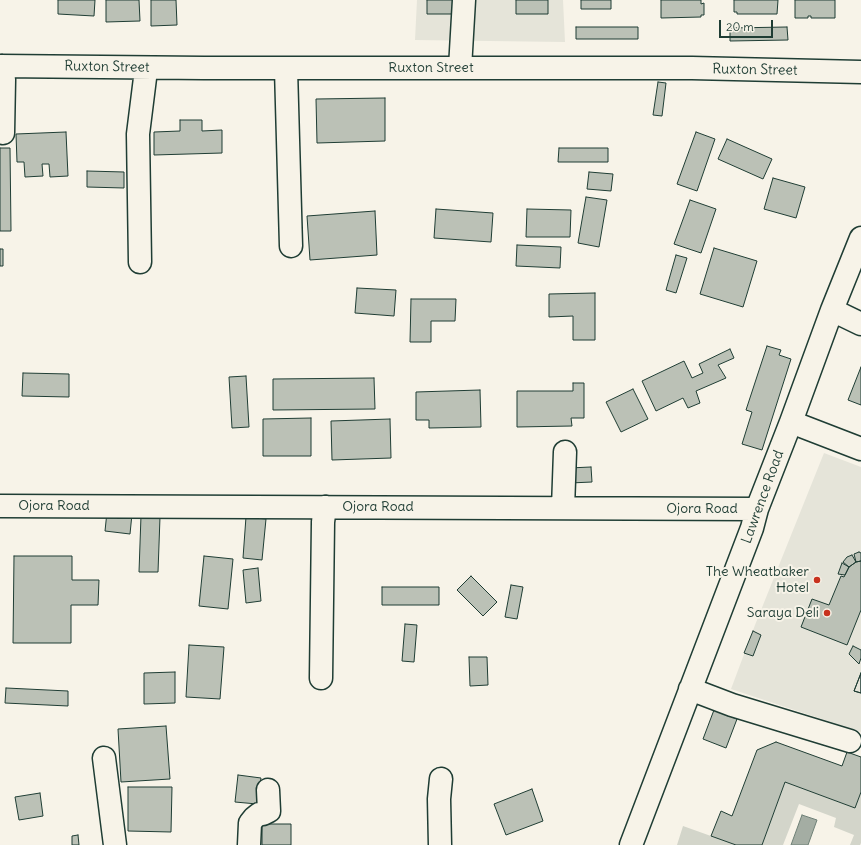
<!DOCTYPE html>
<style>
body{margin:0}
#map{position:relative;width:861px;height:845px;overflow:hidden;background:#f7f3e8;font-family:Delius,sans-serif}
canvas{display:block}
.scale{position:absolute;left:719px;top:20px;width:54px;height:18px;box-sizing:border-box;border:2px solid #1f3d34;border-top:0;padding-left:5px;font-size:12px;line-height:14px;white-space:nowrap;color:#1f3d34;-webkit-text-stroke:3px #f7f3e8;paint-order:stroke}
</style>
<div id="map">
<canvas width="861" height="845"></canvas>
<div class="scale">20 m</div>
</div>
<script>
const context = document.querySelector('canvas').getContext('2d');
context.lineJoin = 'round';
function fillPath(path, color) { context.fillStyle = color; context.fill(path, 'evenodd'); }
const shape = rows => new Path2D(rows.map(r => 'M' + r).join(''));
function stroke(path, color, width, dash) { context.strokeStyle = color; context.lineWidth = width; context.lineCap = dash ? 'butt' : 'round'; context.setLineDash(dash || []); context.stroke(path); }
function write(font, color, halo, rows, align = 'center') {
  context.font = font + ' Delius,sans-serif'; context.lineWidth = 4; context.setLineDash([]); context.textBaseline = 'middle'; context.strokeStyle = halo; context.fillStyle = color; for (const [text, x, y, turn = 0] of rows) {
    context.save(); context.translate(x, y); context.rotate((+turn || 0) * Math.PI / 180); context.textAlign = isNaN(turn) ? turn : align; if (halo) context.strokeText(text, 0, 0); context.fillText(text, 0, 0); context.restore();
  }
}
const built = shape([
 [417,0,563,0,565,42,415,40],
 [824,453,861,467,861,732,731,689,755,625]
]);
const green = shape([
 [785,782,855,808,861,792,861,843,860,845,850,845,854,835,834,827,836,818,799,804,783,845,762,845],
 [683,826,736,845,677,845]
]);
const water = shape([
 [802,815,817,820,808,845,791,845,802,815]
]);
const building = shape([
 [58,0,95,0,94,16,58,14,58,0],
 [106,0,139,0,140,21,106,22,106,0],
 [151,0,176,0,177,25,151,26,151,0],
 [427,0,458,0,458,14,427,14,427,0],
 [516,0,548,0,548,14,516,14,516,0],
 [581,0,611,0,611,9,581,9,581,0],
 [661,0,701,0,701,4,704,3,704,15,701,15,701,17,661,18,661,0],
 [734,0,778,0,777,14,737,14,737,12,734,12,734,0],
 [795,0,835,0,835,18,811,18,811,16,808,16,808,18,795,18,795,0],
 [576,27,638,27,638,39,576,39,576,27],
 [787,27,788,40,730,41,730,28,787,27],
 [658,82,666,83,662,116,653,115,658,82],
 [385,98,385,141,317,143,316,99,385,98],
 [180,120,202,120,202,131,222,130,222,153,154,155,154,132,180,131,180,120],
 [66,132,68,176,50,177,49,164,42,164,43,176,25,177,24,162,17,162,16,134,66,132],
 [696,132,715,139,697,191,677,184,696,132],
 [727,139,772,159,763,179,718,159,727,139],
 [0,148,10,148,11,231,0,231,0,148],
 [559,148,608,148,608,162,558,162,559,148],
 [87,171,124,172,124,188,87,187,87,171],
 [589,172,613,174,611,191,587,189,589,172],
 [773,178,805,187,796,218,764,209,773,178],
 [586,197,607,200,599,247,578,243,586,197],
 [690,200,716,209,701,253,674,244,690,200],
 [436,209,493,213,491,242,434,238,436,209],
 [527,209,571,210,570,237,526,237,527,209],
 [375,211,377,255,310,260,307,216,375,211],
 [517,245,561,247,560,268,516,266,517,245],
 [714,248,757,261,743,307,700,294,714,248],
 [0,249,3,249,3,266,0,266,0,249],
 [676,255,687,258,676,293,666,290,676,255],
 [357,288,396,290,394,316,355,313,357,288],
 [595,293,595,340,573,340,573,316,549,317,549,294,595,293],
 [411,299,456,299,455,321,431,321,431,342,410,342,411,299],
 [767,346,781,350,779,355,791,359,762,450,742,444,752,412,746,410,767,346],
 [730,349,734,358,718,365,726,378,696,391,700,403,688,408,683,398,656,411,642,381,684,361,692,378,703,373,699,364,730,349],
 [861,367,861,405,848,400,861,367],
 [23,373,69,374,69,397,22,396,23,373],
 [246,376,249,427,232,428,229,377,246,376],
 [374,378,375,409,273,410,273,379,374,378],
 [573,383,584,383,584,418,571,418,572,426,517,427,517,391,573,391,573,383],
 [633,389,648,419,621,432,606,402,633,389],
 [480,390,481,427,429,428,429,420,416,420,416,392,480,390],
 [311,418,311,456,263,456,263,419,311,418],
 [390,419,391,458,332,460,331,421,390,419],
 [591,467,592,482,570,483,569,468,591,467],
 [107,512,132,514,130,534,105,531,107,512],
 [141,516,160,517,158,572,139,572,141,516],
 [246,517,266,519,262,560,243,558,246,517],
 [859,552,861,553,861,561,856,562,854,554,859,552],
 [852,555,856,562,849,567,843,562,847,557,852,555],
 [14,556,72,556,72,580,99,580,98,605,71,605,71,643,13,643,14,556],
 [204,556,233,559,228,609,199,606,204,556],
 [861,561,861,610,847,645,801,627,812,599,829,605,841,576,844,577,849,567,856,562,861,561],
 [842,563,849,567,845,575,838,574,842,563],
 [258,568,261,601,246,603,243,570,258,568],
 [471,576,497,602,483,616,457,590,471,576],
 [511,585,523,587,517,619,505,617,511,585],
 [382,587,439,587,439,605,382,605,382,587],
 [405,624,417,625,414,662,402,661,405,624],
 [753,631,761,635,753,656,744,653,753,631],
 [189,645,224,647,220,699,186,697,189,645],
 [853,646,861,650,861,658,859,664,849,654,853,646],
 [469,657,487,657,488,685,470,686,469,657],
 [175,672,175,703,144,704,144,673,175,672],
 [861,673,861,693,854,691,861,673],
 [861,673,861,693,854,691,861,673],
 [6,688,68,691,68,706,5,703,6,688],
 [714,710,737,719,726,748,703,739,714,710],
 [166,726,170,779,121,782,118,729,166,726],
 [776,742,842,766,847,752,861,757,861,792,855,808,785,782,762,845,736,845,711,836,721,811,732,816,757,750,776,742],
 [238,775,261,778,257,804,235,802,238,775],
 [128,787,172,787,171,832,128,831,128,787],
 [532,789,543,821,506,835,494,804,532,789],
 [40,793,43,816,19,820,15,797,40,793],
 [262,824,291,824,291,845,262,845,262,824],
 [78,835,79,845,72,845,72,836,78,835]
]);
const minor = shape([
 [0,66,204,68,692,68,861,72],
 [2,66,4,80,3,133],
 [460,68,464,0],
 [286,69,291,246],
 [140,262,138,134,145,78,145,68],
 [832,310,861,324],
 [791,422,861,449],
 [0,506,757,509],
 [563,508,565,452],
 [321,678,323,522,325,507],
 [690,689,732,705,850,741],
 [104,758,115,845],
 [249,845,250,823,254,818,259,814,263,814,269,811,268,790],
 [440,845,439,799,441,779],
 [631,845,752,528,757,509,791,422,832,310,861,238]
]);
const markers = [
 [817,580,4,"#c8321e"],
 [827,613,4,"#c8321e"]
];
const streetNames = [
 ["Ruxton Street",107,67,1],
 ["Ruxton Street",431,68],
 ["Ruxton Street",755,70,1],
 ["Lawrence Road",763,497,-70],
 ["Ojora Road",54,506],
 ["Ojora Road",378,507],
 ["Ojora Road",702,509]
];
const poiNames = [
 ["The Wheatbaker",809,572],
 ["Hotel",809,588],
 ["Saraya Deli",819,613]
];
fillPath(built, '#e5e4d9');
fillPath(green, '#d3d5ca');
fillPath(water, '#a4ada3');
stroke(water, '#6f8077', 1);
fillPath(building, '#bbc1b6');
stroke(building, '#1f3d34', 1);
stroke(minor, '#1f3d34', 25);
stroke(minor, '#f7f3e8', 22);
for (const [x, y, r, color] of markers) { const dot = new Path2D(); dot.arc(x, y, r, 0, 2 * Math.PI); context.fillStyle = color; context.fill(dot); stroke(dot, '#f7f3e8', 1.5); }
write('14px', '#1f3d34', '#f7f3e8', streetNames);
write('14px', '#1f3d34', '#f7f3e8', poiNames, 'right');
</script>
